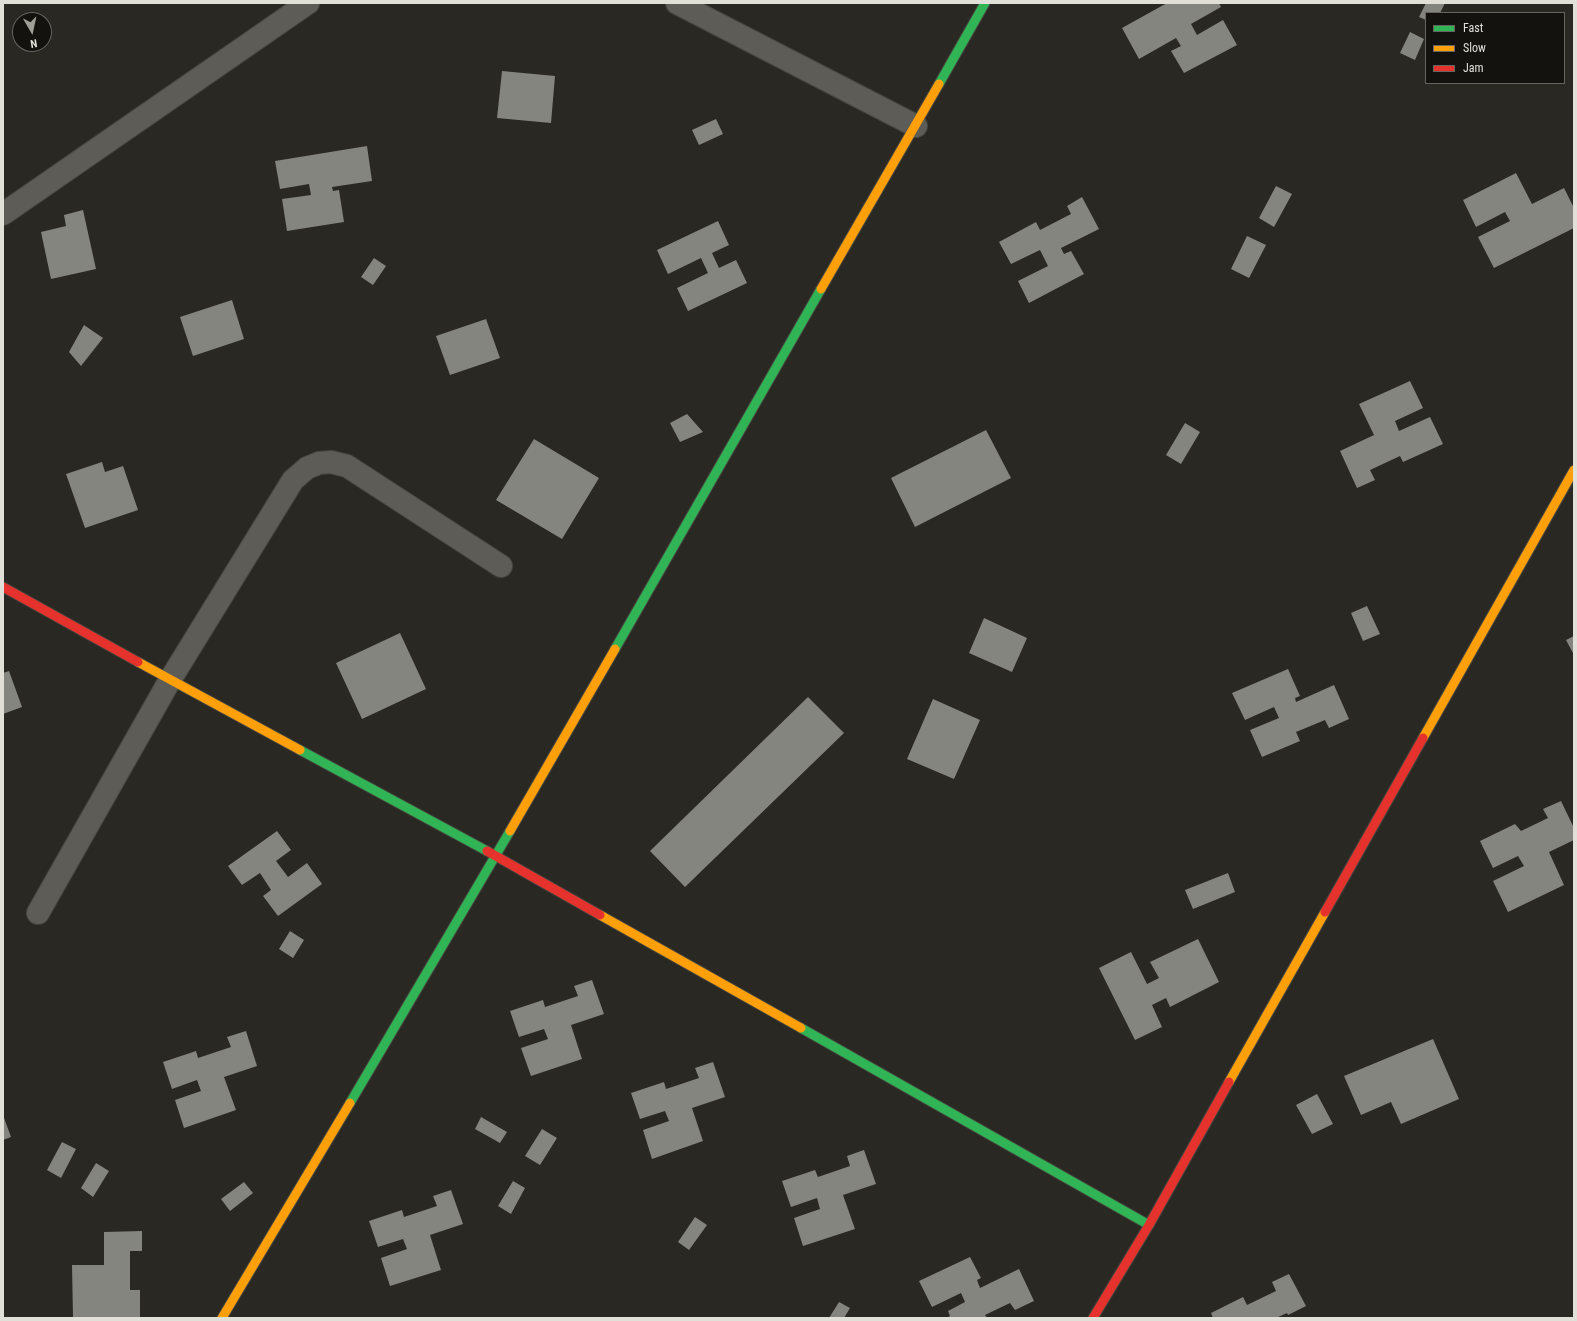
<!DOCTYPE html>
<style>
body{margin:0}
#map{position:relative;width:1577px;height:1321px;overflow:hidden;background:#292822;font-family:"Roboto Condensed",sans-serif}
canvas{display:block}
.frame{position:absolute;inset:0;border:4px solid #e0dfd8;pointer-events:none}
.legend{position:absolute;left:1425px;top:12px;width:140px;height:72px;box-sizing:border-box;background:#13120e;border:1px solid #65645f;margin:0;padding:5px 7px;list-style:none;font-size:12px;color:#e0dfd8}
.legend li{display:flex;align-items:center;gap:8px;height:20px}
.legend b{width:20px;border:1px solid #65645f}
.north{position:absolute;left:12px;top:12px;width:40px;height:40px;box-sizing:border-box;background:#13120e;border:1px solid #65645f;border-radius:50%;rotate:171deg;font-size:11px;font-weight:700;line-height:16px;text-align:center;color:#e0dfd8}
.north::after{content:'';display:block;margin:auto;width:14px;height:18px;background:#a09f98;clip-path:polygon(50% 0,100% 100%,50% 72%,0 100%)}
</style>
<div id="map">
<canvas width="1577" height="1321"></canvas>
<div class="frame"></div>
<ul class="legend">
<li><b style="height:5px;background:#30b455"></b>Fast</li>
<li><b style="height:5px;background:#ff9f0a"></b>Slow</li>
<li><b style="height:5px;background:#e5322d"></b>Jam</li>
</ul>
<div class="north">N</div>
</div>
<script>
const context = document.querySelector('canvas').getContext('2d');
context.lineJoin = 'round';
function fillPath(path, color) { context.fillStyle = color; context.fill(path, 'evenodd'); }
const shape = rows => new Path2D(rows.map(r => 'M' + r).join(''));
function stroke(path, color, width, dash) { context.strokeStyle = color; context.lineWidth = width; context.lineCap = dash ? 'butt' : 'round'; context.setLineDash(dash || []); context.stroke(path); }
const building = shape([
 [1167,3,1219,3,1221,7,1191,24,1197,35,1223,20,1237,45,1184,73,1171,51,1181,46,1176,38,1139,59,1122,28],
 [1426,3,1445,3,1440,13,1426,13,1426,20,1419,17],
 [1410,32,1424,39,1415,60,1400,53],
 [502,71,555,76,551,123,497,118],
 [716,119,723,134,699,145,692,130],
 [367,146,372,181,332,187,333,191,339,190,344,222,287,231,282,199,311,195,309,184,280,189,275,161],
 [1516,173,1532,204,1564,188,1574,208,1574,228,1494,268,1478,237,1510,221,1505,212,1476,227,1463,200],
 [1276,186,1292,194,1274,227,1259,218],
 [1082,197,1099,229,1061,248,1064,254,1071,251,1084,274,1029,303,1018,281,1048,266,1040,250,1011,264,999,242,1036,222,1040,230,1071,214,1067,206],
 [83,210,96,269,51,279,41,232,66,226,64,215],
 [718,221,729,245,712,253,719,268,736,260,747,283,688,311,677,288,708,273,701,258,668,274,657,250],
 [1247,236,1266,245,1249,278,1231,269],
 [374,258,386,266,373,285,361,277],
 [232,300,244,339,193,356,180,317],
 [486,319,500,358,450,375,436,336],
 [84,325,103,338,81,366,69,352],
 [1410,381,1423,408,1395,421,1399,431,1430,417,1443,444,1403,462,1400,456,1370,470,1375,480,1357,488,1340,451,1374,435,1359,404],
 [687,414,703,432,680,442,670,423],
 [1185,423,1200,432,1181,464,1166,455],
 [986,430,1011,478,915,527,891,478],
 [534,439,599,478,562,539,496,500],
 [102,462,105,472,123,466,138,510,85,528,66,474],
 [1367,606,1380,634,1363,641,1351,613],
 [984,618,1027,638,1012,672,969,653],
 [400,633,426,689,362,719,336,663],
 [1574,636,1574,655,1566,640],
 [1288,669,1300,696,1295,698,1296,702,1334,685,1349,719,1329,728,1325,720,1296,732,1300,741,1262,757,1250,730,1279,718,1274,707,1245,720,1232,693],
 [9,671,22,707,3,714,3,673],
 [808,697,844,733,685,887,650,851],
 [933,699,980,720,954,779,907,759],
 [1561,801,1574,828,1574,840,1549,852,1564,885,1508,912,1493,881,1524,866,1518,856,1493,868,1480,841,1515,824,1521,831,1548,818,1543,809],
 [277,831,291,850,276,861,288,877,307,863,322,884,278,916,263,896,271,890,260,873,242,885,228,866],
 [1228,873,1235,892,1193,909,1185,890],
 [290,931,304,940,293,958,279,949],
 [1198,939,1219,982,1170,1007,1166,998,1152,1005,1162,1027,1135,1040,1099,968,1131,952,1147,984,1159,978,1150,962],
 [592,980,604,1014,571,1025,582,1059,531,1076,521,1048,548,1039,544,1029,519,1037,510,1011,543,1000,545,1007,578,996,574,986],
 [246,1031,257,1066,224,1077,236,1110,184,1128,175,1100,201,1091,197,1080,172,1089,163,1062,196,1051,198,1058,231,1047,227,1037],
 [1433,1039,1459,1099,1401,1124,1391,1102,1361,1115,1344,1076],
 [713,1062,725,1097,692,1108,703,1141,652,1159,643,1130,669,1121,665,1111,640,1119,631,1093,664,1082,666,1089,699,1078,695,1068],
 [1317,1094,1333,1124,1312,1134,1296,1105],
 [3,1115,11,1137,3,1140],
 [481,1117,507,1132,500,1143,475,1129],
 [542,1129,557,1138,540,1165,525,1156],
 [62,1142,76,1149,61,1178,47,1170],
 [864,1150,876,1184,843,1195,855,1229,803,1246,794,1218,820,1209,817,1198,791,1207,782,1181,815,1170,818,1177,850,1166,847,1156],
 [96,1163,109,1171,93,1197,81,1188],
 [513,1181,525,1188,511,1214,498,1206],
 [244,1182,253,1193,230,1211,221,1199],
 [451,1190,463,1224,430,1235,441,1270,390,1286,381,1258,407,1249,403,1239,378,1247,369,1221,402,1210,404,1217,437,1206,433,1196],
 [695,1217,707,1225,689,1250,678,1242],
 [142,1231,142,1251,130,1251,130,1290,140,1290,140,1318,73,1318,72,1265,104,1265,104,1232],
 [970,1257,981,1278,977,1280,980,1288,1019,1269,1034,1301,1015,1310,1010,1303,985,1315,987,1318,946,1318,950,1316,948,1311,965,1302,961,1293,932,1307,919,1281],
 [1289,1274,1306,1306,1288,1315,1287,1313,1276,1318,1213,1318,1211,1313,1243,1297,1247,1305,1276,1291,1272,1282],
 [839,1302,850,1308,844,1318,829,1318]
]);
const street = shape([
 [677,3,916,126],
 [3,214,308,3],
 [38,913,170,680,293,480,307,468,319,463,331,462,347,466,501,566]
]);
const fast = shape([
 [939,84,985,3],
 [615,649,821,289],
 [300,750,487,851],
 [801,1028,1149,1225],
 [350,1103,510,831]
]);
const slow = shape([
 [821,289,939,84],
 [138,662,300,750],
 [1423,738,1574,470],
 [510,831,615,649],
 [600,915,801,1028],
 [1229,1082,1325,912],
 [222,1318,350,1103]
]);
const jam = shape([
 [3,587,138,662],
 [487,851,600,915],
 [1325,912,1423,738],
 [1093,1318,1149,1225,1229,1082]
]);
fillPath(building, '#858580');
stroke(street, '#474641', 24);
stroke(fast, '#474641', 11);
stroke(slow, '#474641', 11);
stroke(jam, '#474641', 11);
stroke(street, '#5d5c57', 22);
stroke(fast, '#30b455', 9);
stroke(slow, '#ff9f0a', 9);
stroke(jam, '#e5322d', 9);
</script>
